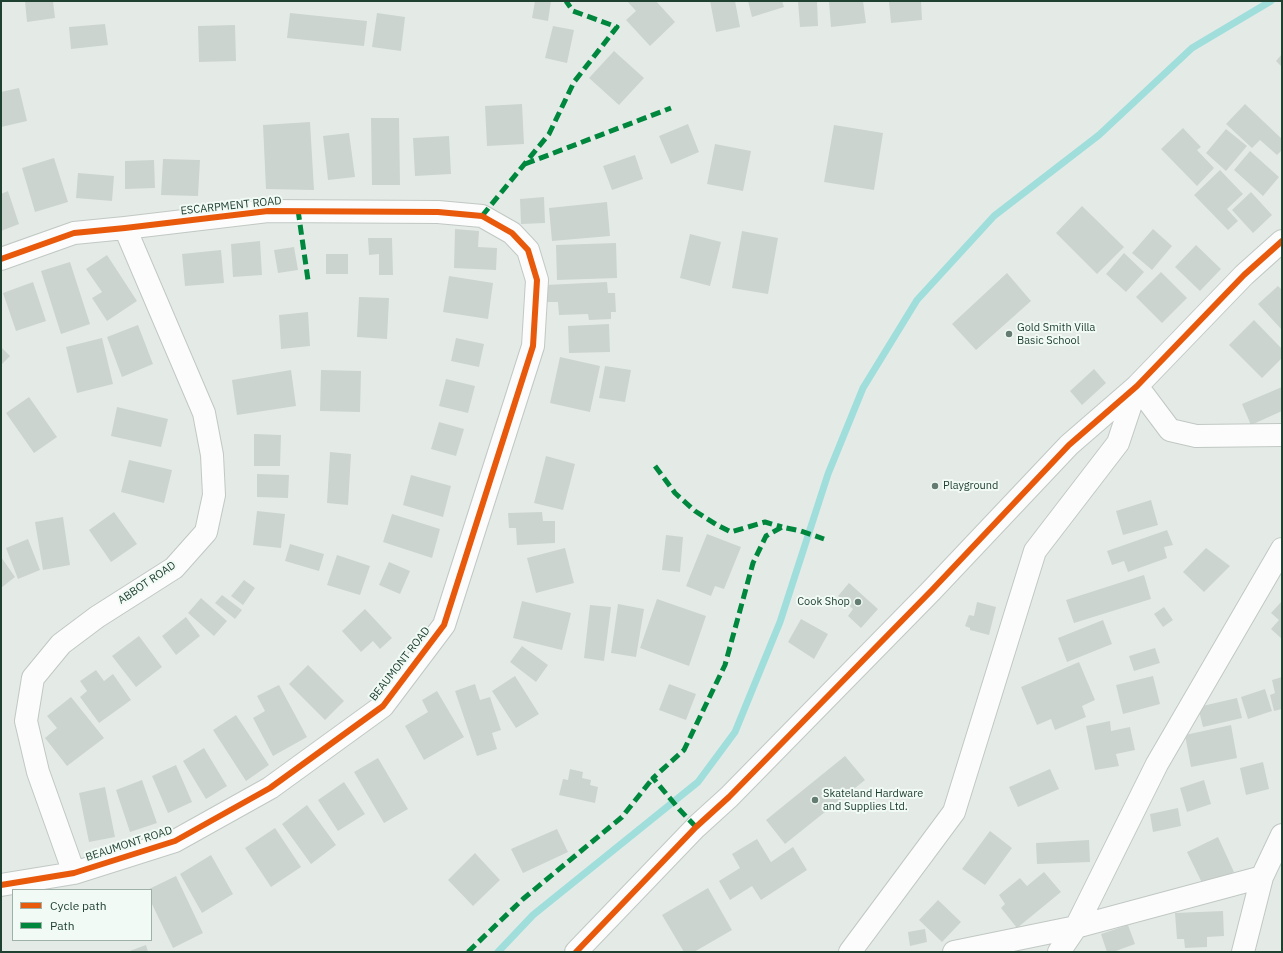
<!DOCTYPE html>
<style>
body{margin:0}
#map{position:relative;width:1283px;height:953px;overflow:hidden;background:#e4ebe7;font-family:"IBM Plex Sans",sans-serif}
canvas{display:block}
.frame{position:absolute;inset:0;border:2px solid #1f4132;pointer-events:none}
.legend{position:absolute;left:12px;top:889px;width:140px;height:52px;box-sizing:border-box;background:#f2faf5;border:1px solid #9eb0a7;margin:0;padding:5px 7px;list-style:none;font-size:12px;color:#1f4132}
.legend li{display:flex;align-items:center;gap:8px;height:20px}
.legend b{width:20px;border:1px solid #9eb0a7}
</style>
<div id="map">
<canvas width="1283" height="953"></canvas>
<div class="frame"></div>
<ul class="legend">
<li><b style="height:5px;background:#e8590c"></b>Cycle path</li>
<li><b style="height:5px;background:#00873e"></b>Path</li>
</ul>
</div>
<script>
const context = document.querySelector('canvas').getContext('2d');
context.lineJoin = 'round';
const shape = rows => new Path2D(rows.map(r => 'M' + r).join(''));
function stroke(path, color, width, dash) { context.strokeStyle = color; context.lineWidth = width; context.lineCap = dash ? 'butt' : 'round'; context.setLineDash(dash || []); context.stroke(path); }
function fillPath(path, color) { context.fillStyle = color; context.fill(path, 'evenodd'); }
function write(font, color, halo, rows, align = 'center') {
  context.font = font + ' "IBM Plex Sans",sans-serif'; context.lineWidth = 4; context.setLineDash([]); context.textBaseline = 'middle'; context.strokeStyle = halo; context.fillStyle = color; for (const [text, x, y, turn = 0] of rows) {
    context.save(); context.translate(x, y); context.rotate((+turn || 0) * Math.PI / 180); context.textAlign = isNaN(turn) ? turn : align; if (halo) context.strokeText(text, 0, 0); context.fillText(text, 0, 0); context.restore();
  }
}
const stream = shape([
 [498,952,533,915,698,782,735,732,780,622,828,474,863,388,917,300,994,216,1099,135,1192,48,1271,1]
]);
const building = shape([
 [25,1,53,1,55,18,27,22],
 [535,1,551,1,548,21,532,18],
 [627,1,656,1,675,22,650,46,626,20,636,11],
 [710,1,735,1,740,27,716,32],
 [748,1,782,1,784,7,752,17],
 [798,1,817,1,818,26,800,27],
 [829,1,863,1,866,23,831,27],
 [889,1,921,1,922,20,891,23],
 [290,13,367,21,364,46,287,38],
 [377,13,405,17,401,51,372,47],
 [105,24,108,45,71,49,69,27],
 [235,25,236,61,199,62,198,26],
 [553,26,574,30,567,63,545,58],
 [614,51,644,78,619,105,589,78],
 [1282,54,1282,67,1276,61],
 [19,88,27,121,1,127,1,92],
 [522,104,524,144,487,146,485,106],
 [1245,104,1282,139,1282,150,1277,155,1260,140,1252,148,1226,124],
 [371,118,399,118,400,185,372,185],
 [310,122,314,190,266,189,263,125],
 [688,124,699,152,671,164,659,136],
 [834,125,883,133,874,190,824,182],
 [1183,128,1201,147,1197,150,1214,168,1197,186,1161,149],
 [1226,129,1247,146,1226,171,1206,153],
 [349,133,355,177,328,180,323,136],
 [449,136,451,174,415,176,413,138],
 [715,144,751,151,743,191,707,184],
 [1250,151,1279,177,1263,196,1234,170],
 [635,155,643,179,612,190,603,166],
 [54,158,68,202,35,212,22,168],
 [163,159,200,160,198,196,161,195],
 [154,160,155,188,125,189,125,161],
 [1220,170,1243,194,1227,209,1238,221,1228,230,1194,195],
 [78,173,114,176,112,201,76,198],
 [8,191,19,224,1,231,1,194],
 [1251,192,1272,215,1253,233,1232,210],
 [544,197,545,223,521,224,520,199],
 [607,202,610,236,552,241,549,208],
 [1082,206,1124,247,1097,274,1056,233],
 [455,229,479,231,478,247,497,248,496,270,454,268],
 [1153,229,1172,246,1152,270,1132,253],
 [742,231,778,238,768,294,732,288],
 [690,234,721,242,710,286,680,278],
 [368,238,392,238,393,275,379,275,379,254,369,255],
 [260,241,262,275,233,277,231,244],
 [616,243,617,278,557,280,556,245],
 [1196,245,1221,269,1200,291,1175,267],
 [294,247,298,270,278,273,274,250],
 [221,250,224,283,185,286,182,254],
 [1124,253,1144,272,1126,292,1106,274],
 [326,254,348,254,348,274,326,274],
 [107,255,137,301,107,321,92,298,102,292,86,269],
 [70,262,90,324,61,334,41,271],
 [1161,272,1187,298,1162,323,1136,297],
 [1007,273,1031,301,976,350,952,324],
 [449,276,493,283,488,319,443,312],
 [33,282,46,321,16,331,3,293],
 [607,282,608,293,615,293,616,312,611,312,611,319,589,320,588,314,559,315,558,302,547,302,546,285],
 [1278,286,1282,290,1282,330,1258,304],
 [359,297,389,298,387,339,357,337],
 [308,312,310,346,281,349,279,315],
 [1254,320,1282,349,1282,358,1262,378,1229,345],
 [609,324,610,352,569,353,568,326],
 [138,325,153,364,122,377,107,337],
 [102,338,113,384,77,393,66,347],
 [456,338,484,344,479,367,451,361],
 [1,347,10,356,1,365],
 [560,357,600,366,590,412,550,403],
 [605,366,631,370,625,402,599,398],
 [1094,369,1106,383,1082,405,1070,391],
 [291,370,296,406,237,415,232,380],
 [321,370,361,371,360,412,320,411],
 [446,379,475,386,468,413,439,406],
 [1282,387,1282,411,1251,425,1242,404],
 [29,397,57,437,34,453,6,413],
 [117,407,168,419,161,447,111,436],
 [439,422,464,429,456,456,431,449],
 [254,434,281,435,280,466,254,466],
 [330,452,351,454,348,505,327,503],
 [546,456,575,464,563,510,534,503],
 [129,460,172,470,164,503,121,492],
 [257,474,289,475,288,498,257,497],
 [411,475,451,486,443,517,403,505],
 [1151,500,1158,525,1123,535,1116,511],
 [257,511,285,514,281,548,253,545],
 [114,512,137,544,111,562,89,530],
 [542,512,543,521,555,521,555,543,517,545,516,528,509,528,508,513],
 [392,514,440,529,432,558,383,542],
 [63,517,70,565,43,570,35,522],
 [1167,530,1173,545,1164,547,1167,558,1128,572,1124,561,1112,565,1107,551],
 [707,534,741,547,724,589,715,586,711,596,686,586],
 [666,535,683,537,680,572,662,570],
 [28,539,40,570,18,579,6,548],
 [290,544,324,554,319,571,285,561],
 [565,548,574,583,536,593,527,558],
 [1206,548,1230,566,1204,592,1183,572],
 [337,555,370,566,360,595,327,585],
 [1,557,15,577,1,588],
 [389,562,410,571,400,594,379,585],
 [1144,575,1151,599,1074,623,1066,600],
 [244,580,255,588,243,605,231,596],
 [849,583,878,609,861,628,848,616,853,609,838,596],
 [222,595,242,610,235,619,215,603],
 [201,598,227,621,214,636,188,613],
 [657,599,706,616,689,666,640,648],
 [522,601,571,613,562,650,513,638],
 [1282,601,1282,639,1271,629,1279,620,1271,613],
 [977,602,996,607,989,635,970,630,970,628,965,626,969,615,974,616],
 [618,604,644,609,636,657,611,653],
 [590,605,611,607,604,661,584,658],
 [1164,607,1173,620,1163,627,1154,614],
 [365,609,392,638,380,649,373,641,361,652,342,631],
 [186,617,200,636,176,655,162,636],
 [801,619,828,634,814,659,788,642],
 [1103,620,1112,644,1067,662,1058,638],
 [139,636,162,667,136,687,112,656],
 [522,646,548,665,536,682,510,662],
 [1155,648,1160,663,1134,671,1129,656],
 [1079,662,1095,700,1082,706,1086,717,1055,730,1051,719,1037,725,1021,687],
 [308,665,344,701,325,720,289,684],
 [96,670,104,681,113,674,131,700,99,723,80,697,87,691,80,681],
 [515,676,539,714,516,728,492,691],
 [1153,676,1160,704,1123,714,1116,685],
 [1282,677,1282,709,1274,711,1270,695,1275,693,1272,680],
 [475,684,480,700,490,697,501,730,492,733,497,749,477,756,455,691],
 [669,684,696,694,686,720,659,710],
 [279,685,307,737,273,756,253,718,265,711,257,696],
 [1265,689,1272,711,1248,719,1241,697],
 [437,691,464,737,424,760,405,726,428,712,422,700],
 [71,697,104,738,67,766,45,738,57,728,47,716],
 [1237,698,1242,718,1203,727,1198,707],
 [236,715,269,765,246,781,213,730],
 [1110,721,1111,731,1130,727,1135,750,1116,754,1119,766,1095,770,1086,726],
 [1231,725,1237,758,1191,767,1185,735],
 [204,748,227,786,206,799,183,761],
 [845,756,865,780,785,844,766,820],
 [378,758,408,809,384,823,354,772],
 [1263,762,1269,789,1246,795,1240,768],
 [176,765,192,802,168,813,152,776],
 [570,769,583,772,582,778,591,780,590,785,598,787,595,803,559,795,563,779,568,780],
 [1050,769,1059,789,1018,807,1009,787],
 [142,780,157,823,130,832,116,790],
 [1204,780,1211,804,1187,812,1180,788],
 [344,782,365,814,338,831,318,800],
 [105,787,115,837,89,842,79,793],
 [307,805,336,845,311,864,282,824],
 [1178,808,1181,826,1153,832,1150,814],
 [275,828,301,867,271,887,245,848],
 [557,829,568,852,523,873,511,849],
 [990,831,1012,848,985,885,962,869],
 [1218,837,1234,872,1204,887,1187,852],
 [757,839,771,862,793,847,807,870,761,900,752,886,730,900,719,881,740,868,732,854],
 [1089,840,1090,862,1037,864,1036,843],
 [475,853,500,880,473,906,448,880],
 [211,855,233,894,202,913,180,874],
 [1044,872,1061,892,1017,928,1001,908,1005,904,999,895,1020,878,1027,886],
 [176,876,203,933,173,948,151,902,151,890,147,890],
 [708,888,732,930,694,952,684,952,662,915],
 [938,900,961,922,942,942,919,920],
 [1223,911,1224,936,1207,937,1207,947,1185,948,1184,939,1177,939,1175,913],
 [1128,925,1135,944,1113,952,1107,952,1101,934],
 [925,929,927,942,910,946,908,932],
 [146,945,148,952,127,952]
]);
const street = shape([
 [1,259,74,233,125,228,268,211,438,212,482,216,512,233,528,250,537,280,533,346,444,625,383,706,270,788,175,841,74,873,1,885],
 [1137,386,1170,430,1196,436,1282,435],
 [74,873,38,772,26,721,33,678,61,644,97,617,174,568,206,532,214,495,212,455,204,413,125,228],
 [576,952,696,827,729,797,932,590,1069,445,1137,386,1244,275,1282,241],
 [850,952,954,812,1035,551,1118,443,1137,386],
 [954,952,1076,927,1157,764,1282,549],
 [1059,952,1076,927,1262,877,1282,835],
 [1243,952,1262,877]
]);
const quiet = shape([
 [525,164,671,108],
 [298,210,308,280],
 [482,216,549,134,574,82,617,27,573,11,566,1],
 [655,466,675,493,695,511,717,525,731,532,765,522,782,527],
 [696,827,679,809,653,778,684,750,725,665,753,563,766,536,782,527,801,531,824,539],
 [468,952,523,899,622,817,653,778]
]);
const cycleway = shape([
 [1,259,74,233,125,228,268,211,438,212,482,216,512,233,528,250,537,280,533,346,444,625,383,706,270,788,175,841,74,873,1,885],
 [576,952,696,827,729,797,932,590,1069,445,1137,386,1244,275,1282,241]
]);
const markers = [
 [1009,334,4,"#647c71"],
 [935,486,4,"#647c71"],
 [858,602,4,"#647c71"],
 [815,800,4,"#647c71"]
];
const streetNames = [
 ["ESCARPMENT ROAD",231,206,-6],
 ["ABBOT ROAD",147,583,-34],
 ["BEAUMONT ROAD",400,664,-52],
 ["BEAUMONT ROAD",129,844,-18]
];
const poiNames = [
 ["Gold Smith Villa",1017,328],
 ["Basic School",1017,341],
 ["Playground",943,486],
 ["Cook Shop",850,602,"right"],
 ["Skateland Hardware",823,794],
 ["and Supplies Ltd.",823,807]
];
stroke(stream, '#a0dedc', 7);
fillPath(building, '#ccd4d0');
stroke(street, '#c1c8c4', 24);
stroke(street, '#fbfcfb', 22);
stroke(quiet, '#00873e', 5, [10, 5]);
stroke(cycleway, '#e8590c', 6);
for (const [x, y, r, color] of markers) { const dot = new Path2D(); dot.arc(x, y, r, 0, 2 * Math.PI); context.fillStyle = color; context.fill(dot); stroke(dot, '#f2faf5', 1.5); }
write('11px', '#1f4132', '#f2faf5', streetNames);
write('11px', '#1f4132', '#f2faf5', poiNames, 'left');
</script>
